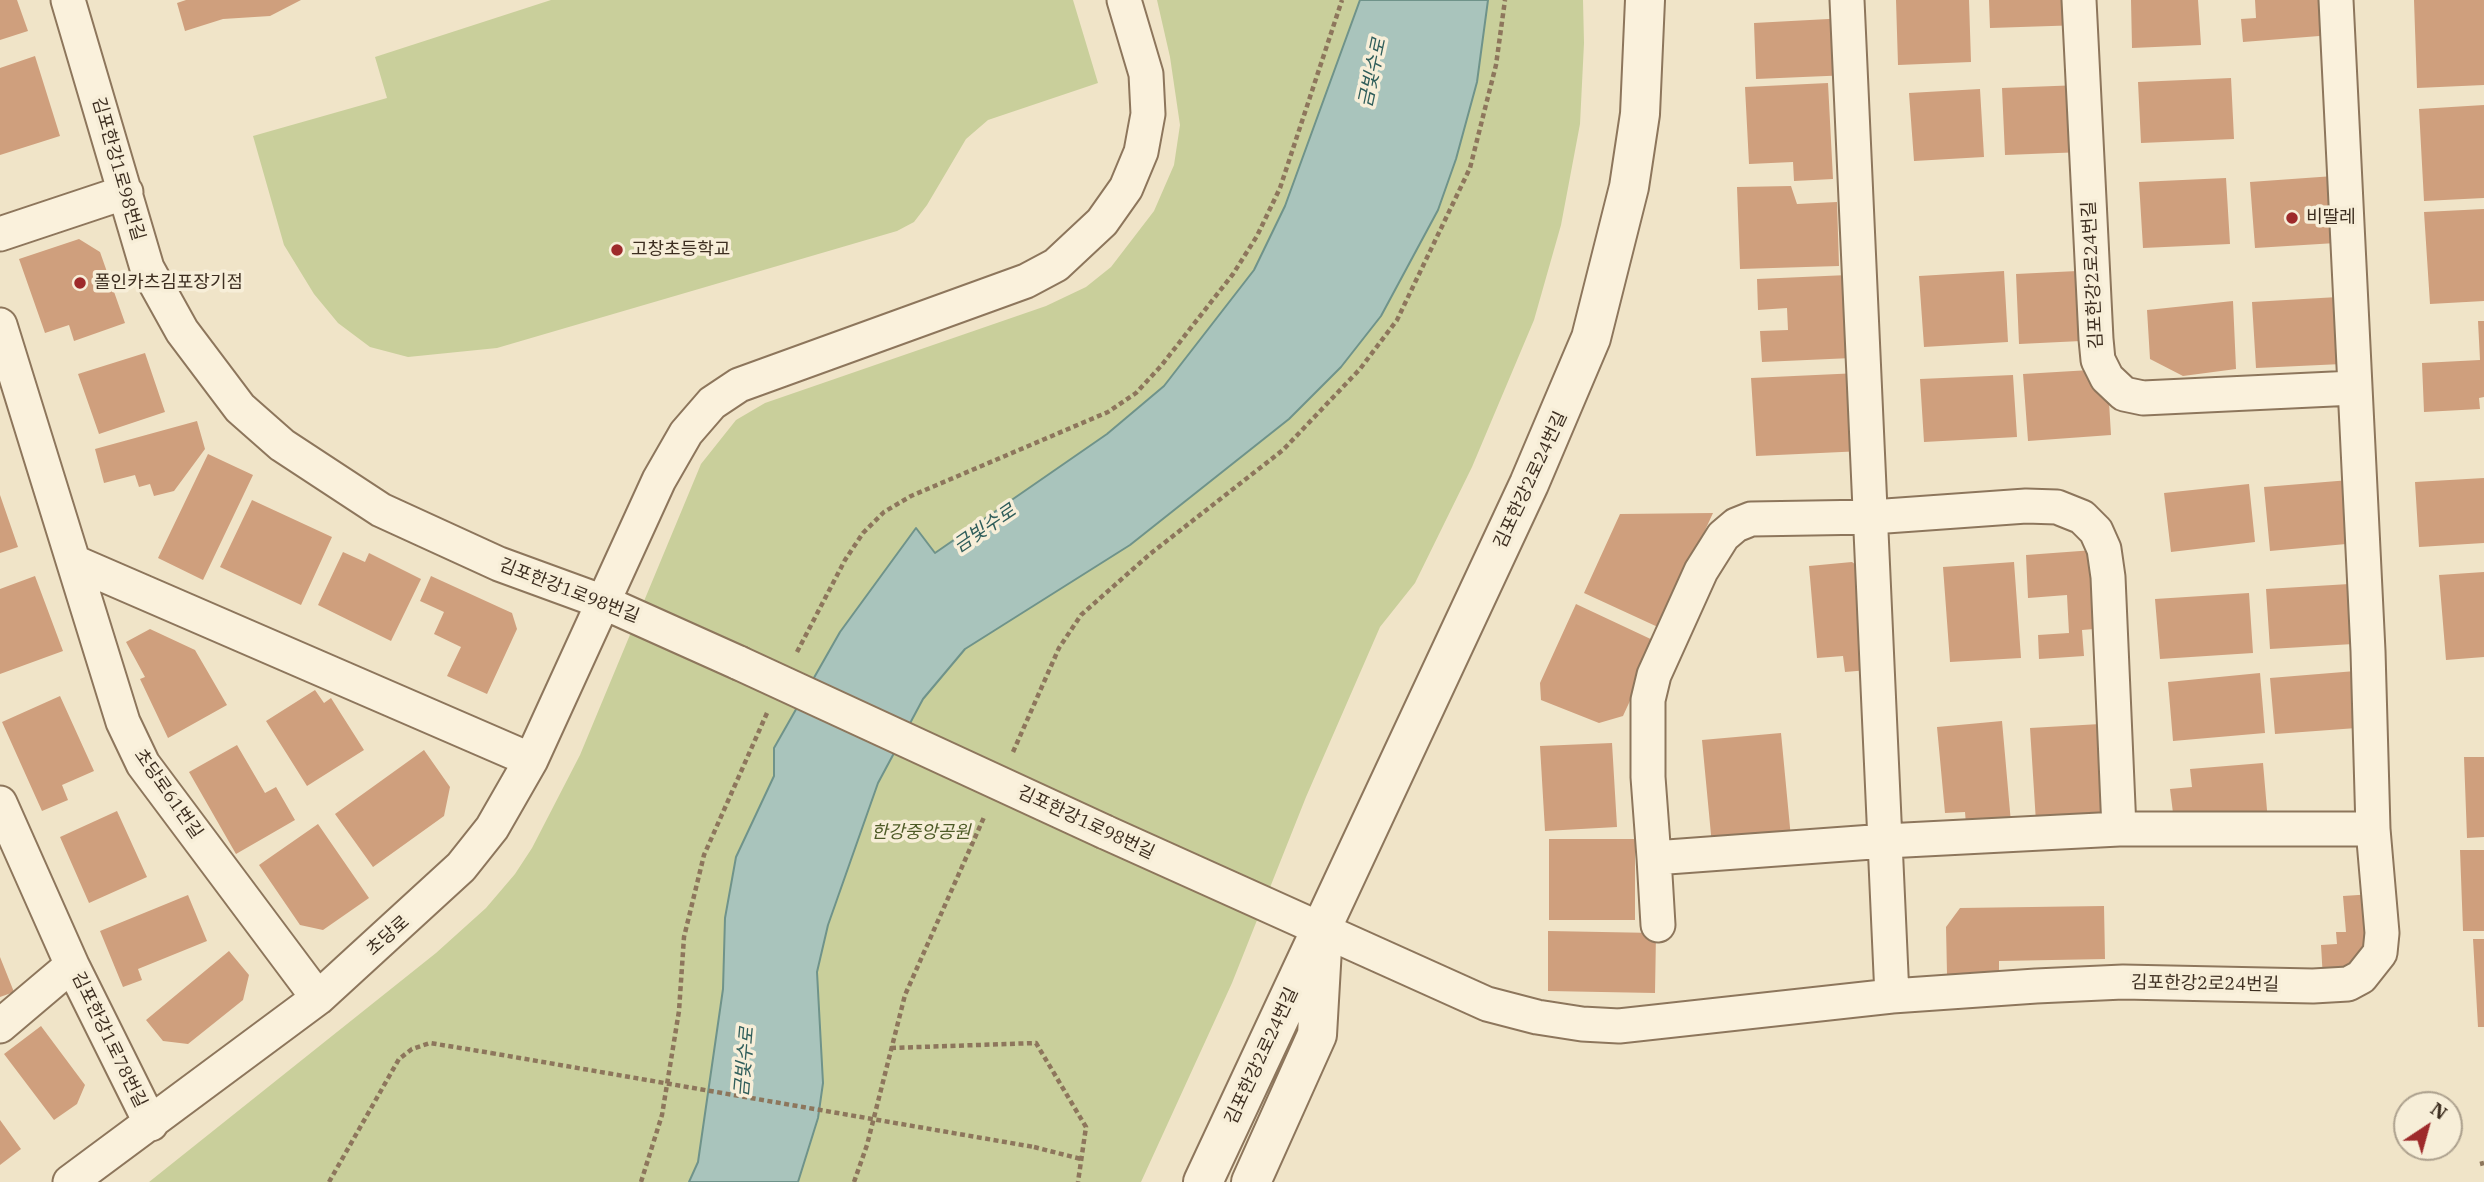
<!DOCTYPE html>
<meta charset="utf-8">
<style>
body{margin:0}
#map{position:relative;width:2484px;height:1182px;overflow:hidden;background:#f0e4c8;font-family:"IBM Plex Serif",serif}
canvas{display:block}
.north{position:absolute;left:2393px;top:1091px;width:70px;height:70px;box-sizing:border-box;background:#f7eed8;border:2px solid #ada18e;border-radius:50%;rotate:36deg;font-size:19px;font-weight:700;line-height:28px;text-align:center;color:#3d2e20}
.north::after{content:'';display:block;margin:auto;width:24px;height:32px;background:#9e2a2b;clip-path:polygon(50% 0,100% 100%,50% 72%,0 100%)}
</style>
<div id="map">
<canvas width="2484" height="1182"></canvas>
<div class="north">N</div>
</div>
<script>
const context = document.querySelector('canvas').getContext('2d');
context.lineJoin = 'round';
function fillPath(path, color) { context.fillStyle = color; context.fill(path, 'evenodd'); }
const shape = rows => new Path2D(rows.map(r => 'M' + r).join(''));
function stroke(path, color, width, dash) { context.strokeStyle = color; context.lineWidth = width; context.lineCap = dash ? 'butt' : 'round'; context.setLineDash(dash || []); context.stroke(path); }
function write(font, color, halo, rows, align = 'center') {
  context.font = font + ' "IBM Plex Serif","Noto Sans KR",serif'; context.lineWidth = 7; context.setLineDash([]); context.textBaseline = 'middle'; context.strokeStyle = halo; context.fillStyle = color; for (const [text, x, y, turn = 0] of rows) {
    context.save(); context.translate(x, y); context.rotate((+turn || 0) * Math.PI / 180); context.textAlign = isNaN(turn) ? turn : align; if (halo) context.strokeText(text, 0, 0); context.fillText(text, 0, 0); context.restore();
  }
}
const green = shape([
 [551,0,1073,0,1098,83,988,120,966,139,927,205,914,222,897,231,497,348,408,357,370,347,338,323,314,294,284,245,253,136,387,98,375,57],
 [1157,0,1583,0,1584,43,1580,124,1561,225,1534,320,1472,467,1415,583,1380,627,1306,797,1232,983,1141,1182,149,1182,436,953,486,908,515,874,532,848,580,755,701,464,736,420,765,403,1046,306,1086,287,1111,267,1154,211,1174,165,1180,125,1170,57]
]);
const water = shape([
 [1360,0,1488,0,1477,82,1456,159,1438,210,1381,316,1341,367,1289,419,1130,545,965,649,923,699,878,783,828,925,817,972,823,1083,818,1118,798,1182,689,1182,698,1162,723,989,725,918,736,857,774,776,774,748,840,632,916,528,935,553,1107,434,1164,386,1254,270,1285,206,1360,0]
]);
const building = shape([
 [0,0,17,0,28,31,0,40],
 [186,0,301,0,270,16,223,19,185,31,177,3],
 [1896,0,1969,0,1971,62,1898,65],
 [1989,0,2081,0,2082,25,1990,28],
 [2131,0,2198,0,2201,45,2132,48],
 [2255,0,2330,0,2332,35,2243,42,2241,19,2256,18],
 [2414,0,2484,0,2484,85,2417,88],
 [1847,18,1850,75,1756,79,1754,23],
 [35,56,60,136,0,155,0,68],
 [2231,78,2234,139,2141,143,2138,82],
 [1828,83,1833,179,1794,181,1793,162,1749,164,1745,87],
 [2081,85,2084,152,2005,155,2002,88],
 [1980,89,1984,157,1914,161,1909,93],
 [2484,105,2484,198,2424,201,2419,109],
 [2348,175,2352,242,2255,248,2250,182],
 [2226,178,2230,244,2143,248,2139,182],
 [1791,186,1797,204,1837,202,1839,266,1740,269,1737,187],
 [2484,209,2484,301,2430,304,2424,212],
 [79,239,100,252,125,323,74,341,69,325,45,333,19,259],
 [2098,270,2102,340,2019,344,2016,274],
 [2004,271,2008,342,1924,347,1919,276],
 [1848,275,1852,358,1762,362,1760,331,1788,330,1787,308,1758,310,1757,279],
 [2355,296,2342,364,2256,368,2252,302],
 [2233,301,2236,369,2183,376,2150,359,2147,310],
 [2478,321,2484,321,2484,397,2479,398,2480,409,2424,412,2422,363,2480,360],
 [145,353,165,412,99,434,78,374],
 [2107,369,2111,435,2028,441,2023,374],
 [1859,373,1863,451,1756,456,1751,378],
 [2013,375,2017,437,1924,442,1920,379],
 [197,421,205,449,174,491,154,496,150,484,139,487,135,475,104,483,95,449],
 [208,454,253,475,203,580,158,558],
 [2484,478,2484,543,2419,547,2415,482],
 [2362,479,2368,542,2270,551,2264,487],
 [2249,484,2255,542,2171,552,2164,493],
 [0,495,18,547,0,553],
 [252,500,332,537,301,605,220,567],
 [1713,513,1660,628,1584,593,1620,514],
 [2094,550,2118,627,2082,630,2084,656,2039,659,2038,635,2069,633,2067,595,2028,598,2026,555],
 [343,552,365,562,369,553,421,579,391,641,318,605],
 [1852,562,1881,583,1880,669,1845,672,1843,656,1817,658,1809,566],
 [2014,562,2021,658,1950,662,1943,567],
 [2484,572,2484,657,2446,660,2439,575],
 [35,576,63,651,0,674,0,589],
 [431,576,512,613,517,629,487,694,447,676,461,647,434,634,444,612,420,601],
 [2366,583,2370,643,2270,649,2266,589],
 [2249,593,2253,653,2160,659,2155,599],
 [1576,604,1657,642,1623,716,1599,723,1541,700,1540,683],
 [150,629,195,650,227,705,168,738,140,679,145,677,126,642],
 [2380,669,2384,726,2275,734,2270,678],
 [2260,673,2265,733,2173,741,2168,682],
 [315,690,324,703,331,698,364,750,307,786,266,721],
 [60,696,94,771,62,785,68,800,42,811,2,722],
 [2002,721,2012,834,1967,837,1965,812,1945,813,1937,727],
 [2118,723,2107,834,2037,838,2030,728],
 [1781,733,1791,838,1712,845,1702,740],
 [1612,743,1617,827,1545,831,1540,746],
 [237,745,265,793,276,787,295,820,236,854,189,772],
 [424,750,450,787,444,816,373,867,335,814],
 [2464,757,2484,757,2484,837,2467,838],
 [2263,763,2268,822,2173,813,2170,789,2192,787,2190,769],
 [117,811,147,877,89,903,60,837],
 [318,824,369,898,323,930,300,925,259,865],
 [1549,839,1635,839,1635,920,1549,920],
 [2460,850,2484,850,2484,931,2463,931],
 [2389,893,2394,954,2323,979,2321,945,2337,944,2336,932,2346,932,2343,896],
 [188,895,207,941,138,969,142,980,123,987,100,931],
 [2104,906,2105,959,1999,961,1999,993,1975,993,1947,974,1946,927,1960,908],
 [1548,931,1656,933,1655,993,1548,991],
 [2473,939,2484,939,2484,1027,2478,1027],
 [229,951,249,975,243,1000,188,1044,163,1041,146,1020],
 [0,957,14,992,0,997],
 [41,1026,85,1085,77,1104,54,1120,4,1054],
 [0,1120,21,1149,0,1165]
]);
const path = shape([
 [797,652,845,560,863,533,884,512,911,496,1108,412,1136,393,1161,366,1233,274,1257,236,1280,188,1342,0],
 [1013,752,1059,648,1081,615,1150,554,1283,450,1360,369,1397,320,1470,168,1496,65,1505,0],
 [891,1048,1036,1043,1086,1127,1078,1182],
 [1034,1147,1081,1159],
 [2480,1164,2484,1163],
 [329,1182,399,1059,412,1049,430,1043,491,1053],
 [641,1182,662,1115,679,1011,684,937,704,855,767,713],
 [854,1182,867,1145,905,995,985,815]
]);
const minor = shape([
 [68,0,147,268,182,331,240,408,282,445,381,510,499,564,603,602,739,663],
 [1847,0,1892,996],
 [2079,0,2096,339,2098,360,2107,378,2124,394,2143,398,2354,388],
 [0,234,126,192],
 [0,325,123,722,143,764,318,998],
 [74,562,531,760],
 [0,803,72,965],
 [2119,829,1886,841,1654,858,1648,777,1648,700,1654,675,1701,571,1723,536,1736,525,1751,519,1872,517,2026,506,2057,507,2082,517,2096,531,2104,549,2108,577,2119,829,2373,829],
 [1105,832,1487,1004,1537,1017,1582,1024,1619,1026,1892,996,2036,986,2123,982,2313,986,2348,984,2361,977,2380,953,2382,933,2373,829,2368,651,2336,0],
 [1654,858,1658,925],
 [0,1026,72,965,151,1124],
 [70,1182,318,998,461,867,492,828,531,760,659,480,686,433,712,403,739,385,1026,281,1056,265,1102,222,1126,188,1141,152,1148,114,1146,74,1124,0]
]);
const tertiary = shape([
 [1203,1182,1529,484,1591,338,1629,187,1640,114,1645,0],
 [1251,1182,1317,1035,1322,948]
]);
const pathBridge = shape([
 [491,1053,1034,1147]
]);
const minorBridge = shape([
 [739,663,1105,832]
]);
const markers = [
 [2292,218,7,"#9e2a2b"],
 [617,250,7,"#9e2a2b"],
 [80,283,7,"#9e2a2b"]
];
const streetNames = [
 ["김포한강1로98번길",118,169,74],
 ["김포한강2로24번길",2093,275,-93],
 ["김포한강2로24번길",1531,480,-65],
 ["김포한강1로98번길",569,591,21],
 ["초당로61번길",168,794,55],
 ["김포한강1로98번길",1086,823,25],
 ["초당로",388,936,-41],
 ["김포한강2로24번길",2205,984,1],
 ["김포한강1로78번길",109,1040,64],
 ["김포한강2로24번길",1262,1056,-65]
];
const poiNames = [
 ["비딸레",2306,218],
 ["고창초등학교",631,250],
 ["폴인카츠김포장기점",94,283]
];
const parkNames = [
 ["한강중앙공원",921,833]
];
const waterNames = [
 ["금빛수로",1373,73,-78],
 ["금빛수로",985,529,-34],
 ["금빛수로",745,1062,-85]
];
fillPath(green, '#c9cf9b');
fillPath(water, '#a9c4bc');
stroke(water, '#6f938a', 2);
fillPath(building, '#cf9f7d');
stroke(minor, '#8d765c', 37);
stroke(tertiary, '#8d765c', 42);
stroke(path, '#8d765c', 4.5, [5, 3.5]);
stroke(minor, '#faf1dc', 33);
stroke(tertiary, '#faf1dc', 38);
stroke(minorBridge, '#8d765c', 37, []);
stroke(pathBridge, '#8d765c', 4.5, [5, 3.5]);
stroke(minorBridge, '#faf1dc', 33);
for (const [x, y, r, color] of markers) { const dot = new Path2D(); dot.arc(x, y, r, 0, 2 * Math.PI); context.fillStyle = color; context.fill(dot); stroke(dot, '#f7eed8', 2.5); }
write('18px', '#3d2e20', '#f7eed8', streetNames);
write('18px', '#3d2e20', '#f7eed8', poiNames, 'left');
write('italic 18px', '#4d5a26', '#f7eed8', parkNames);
write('italic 19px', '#2f5d5a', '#f7eed8', waterNames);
</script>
